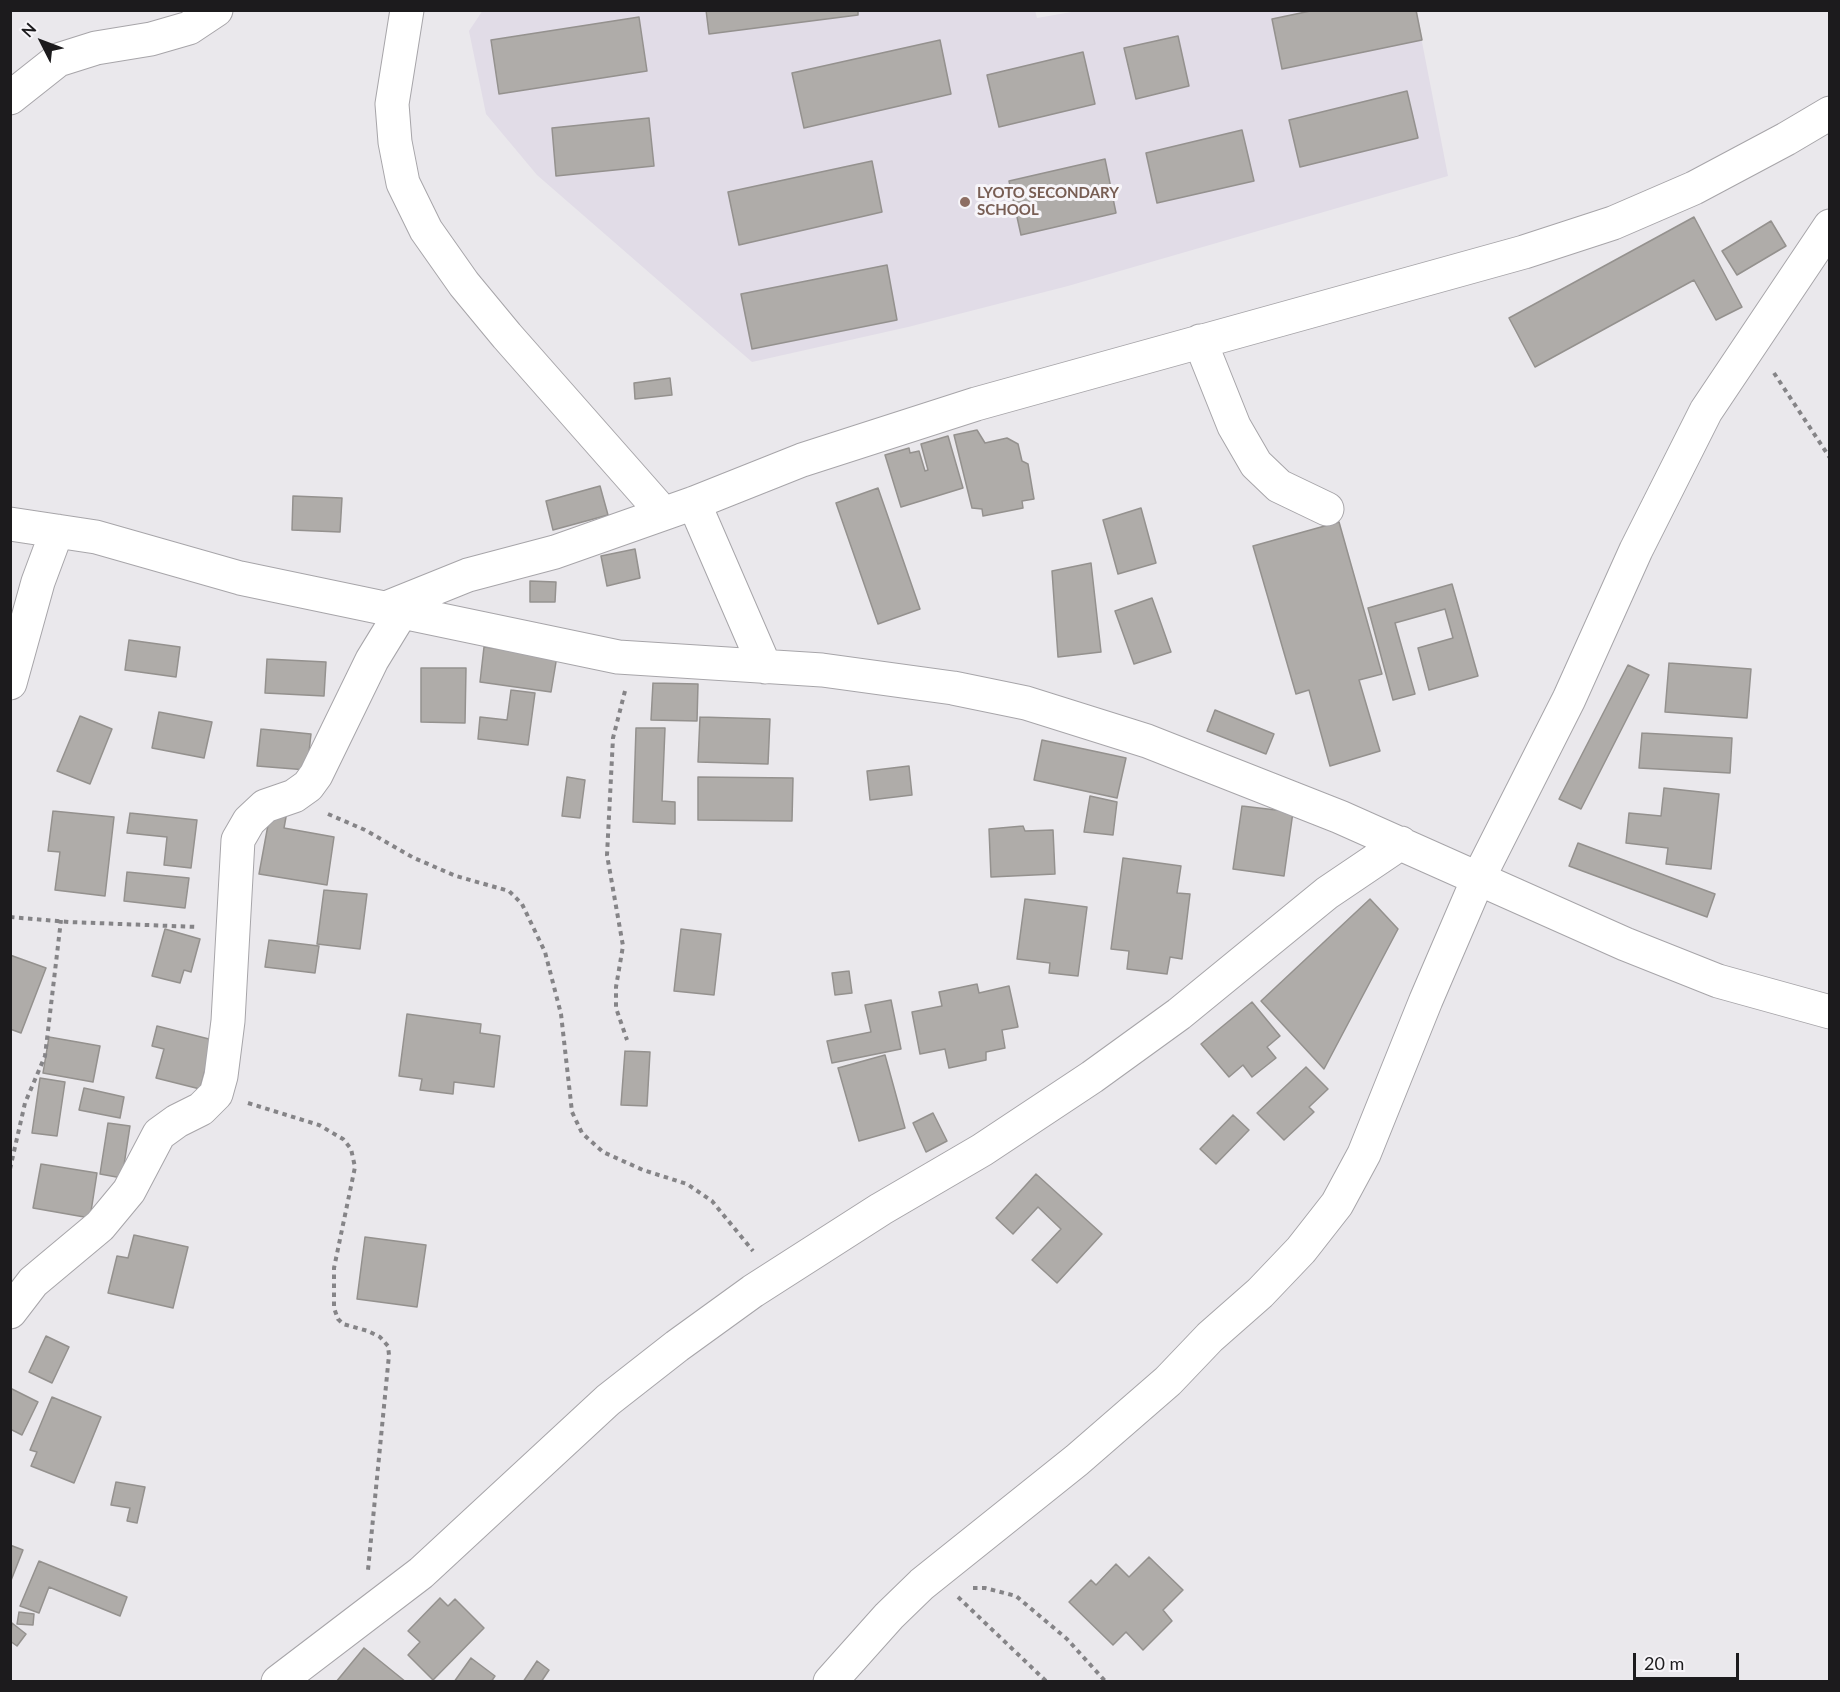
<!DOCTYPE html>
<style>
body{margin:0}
#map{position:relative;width:1840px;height:1692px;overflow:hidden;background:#eae8ec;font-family:Lato,sans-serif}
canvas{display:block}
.frame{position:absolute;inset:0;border:12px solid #1c1b1d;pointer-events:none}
.north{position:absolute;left:12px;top:12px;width:60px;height:60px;-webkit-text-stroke:4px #f7f5f9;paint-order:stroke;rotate:312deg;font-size:16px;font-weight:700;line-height:24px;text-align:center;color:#1c1b1d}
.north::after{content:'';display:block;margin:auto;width:21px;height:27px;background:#1c1b1d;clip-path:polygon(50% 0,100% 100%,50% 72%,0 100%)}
.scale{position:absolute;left:1633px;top:1653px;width:106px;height:27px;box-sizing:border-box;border:3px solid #1c1b1d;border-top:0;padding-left:8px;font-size:18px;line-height:21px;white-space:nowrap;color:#1c1b1d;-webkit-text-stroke:4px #f7f5f9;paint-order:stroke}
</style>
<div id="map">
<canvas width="1840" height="1692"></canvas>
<div class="frame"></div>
<div class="north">N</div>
<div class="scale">20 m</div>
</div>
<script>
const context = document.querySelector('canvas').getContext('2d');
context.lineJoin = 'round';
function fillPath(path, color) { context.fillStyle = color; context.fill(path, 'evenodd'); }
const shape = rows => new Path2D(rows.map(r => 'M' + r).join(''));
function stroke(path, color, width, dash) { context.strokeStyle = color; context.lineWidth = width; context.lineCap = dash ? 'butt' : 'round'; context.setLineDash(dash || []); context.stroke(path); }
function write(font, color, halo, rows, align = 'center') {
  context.font = font + ' Lato,sans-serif'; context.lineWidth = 6; context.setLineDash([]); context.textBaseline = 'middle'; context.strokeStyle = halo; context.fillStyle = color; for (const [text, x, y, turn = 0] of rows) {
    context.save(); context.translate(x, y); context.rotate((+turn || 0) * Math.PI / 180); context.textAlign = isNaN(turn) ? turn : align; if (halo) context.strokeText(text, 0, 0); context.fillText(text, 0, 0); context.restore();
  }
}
const built = shape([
 [483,10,1035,10,1037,18,1083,10,1416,11,1448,176,1068,286,908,327,752,362,537,175,486,114,469,31]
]);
const building = shape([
 [706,10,858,10,858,15,709,34,706,10],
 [1315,10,1416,10,1422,40,1282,69,1272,19,1315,10],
 [639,17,647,71,499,94,491,40,639,17],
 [1178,36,1189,86,1136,99,1124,48,1178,36],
 [940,40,951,94,804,128,792,73,940,40],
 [1083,52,1095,104,999,127,987,75,1083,52],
 [1407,91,1418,138,1300,167,1289,120,1407,91],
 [649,118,654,166,556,176,552,128,649,118],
 [1242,130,1254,181,1157,203,1146,153,1242,130],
 [1105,159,1116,213,1021,235,1009,181,1105,159],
 [872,161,882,212,739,245,728,192,872,161],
 [1694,217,1742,307,1716,320,1694,280,1535,367,1509,318,1694,217],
 [1771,221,1786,246,1737,275,1722,251,1771,221],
 [887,265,897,320,752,349,741,294,887,265],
 [670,378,672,395,635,399,634,383,670,378],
 [977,430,985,443,1007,438,1018,444,1022,461,1028,464,1034,499,1022,501,1023,508,983,516,982,509,972,508,954,435,977,430],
 [948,436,963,488,901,507,885,455,909,448,910,453,919,451,925,471,928,470,921,444,948,436],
 [600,486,608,515,553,530,546,501,600,486],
 [878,488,920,609,878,624,836,503,878,488],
 [293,496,342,498,340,532,292,530,293,496],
 [1141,508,1156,563,1118,574,1103,520,1141,508],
 [1339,522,1382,674,1359,680,1380,751,1330,766,1309,690,1296,694,1253,546,1339,522],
 [635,549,640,578,607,586,601,556,635,549],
 [1091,563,1101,652,1058,657,1052,571,1091,563],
 [530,581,556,582,555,602,530,602,530,581],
 [1452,584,1478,676,1429,690,1418,648,1453,638,1445,609,1395,623,1415,694,1393,700,1368,608,1452,584],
 [1152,598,1171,652,1134,664,1115,611,1152,598],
 [129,640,180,647,176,677,125,670,129,640],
 [484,647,557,656,551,692,480,682,484,647],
 [267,659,326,662,324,696,265,693,267,659],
 [1669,663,1751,669,1747,718,1665,712,1669,663],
 [1628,665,1649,675,1581,809,1559,799,1628,665],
 [421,668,466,668,465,723,421,722,421,668],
 [653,683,698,684,697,721,651,720,653,683],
 [511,690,535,693,528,745,478,739,480,717,507,720,511,690],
 [1215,710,1274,734,1266,754,1207,731,1215,710],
 [159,712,212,722,204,758,152,748,159,712],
 [80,716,112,729,90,784,57,771,80,716],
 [700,717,770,719,768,764,698,762,700,717],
 [636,728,665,728,662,801,675,802,675,824,633,822,636,728],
 [261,729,311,734,307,770,257,766,261,729],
 [1642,733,1732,738,1730,773,1639,768,1642,733],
 [1042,740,1126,758,1117,798,1034,780,1042,740],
 [909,766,912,795,870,800,867,771,909,766],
 [567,777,585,780,580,818,562,816,567,777],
 [698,777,793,778,792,821,698,820,698,777],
 [1664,788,1719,794,1711,869,1666,864,1668,848,1626,843,1629,813,1661,816,1664,788],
 [1090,796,1117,802,1113,835,1084,832,1090,796],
 [1242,806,1293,812,1284,876,1233,869,1242,806],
 [53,811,114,817,105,896,55,890,60,852,48,851,53,811],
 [130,813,197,820,191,868,164,865,167,837,127,833,130,813],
 [270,814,286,817,284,828,334,837,327,885,259,874,270,814],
 [1023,826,1025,831,1053,830,1055,874,991,877,989,829,1023,826],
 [1578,843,1715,894,1707,917,1569,866,1578,843],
 [1123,858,1181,866,1177,893,1190,894,1182,959,1170,957,1167,974,1127,969,1129,951,1111,949,1123,858],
 [127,872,189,878,185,908,124,901,127,872],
 [324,890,367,894,360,949,317,944,324,890],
 [1025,899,1087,907,1078,976,1049,973,1050,963,1017,959,1025,899],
 [1370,899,1398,929,1324,1069,1261,1001,1370,899],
 [165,929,200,939,191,972,184,970,180,983,152,976,165,929],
 [681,929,721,934,714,995,674,991,681,929],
 [269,940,319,946,315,973,265,967,269,940],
 [10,955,46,968,21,1033,10,1029,10,955],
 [849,971,852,993,835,995,832,973,849,971],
 [977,984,979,993,1009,986,1018,1027,1002,1030,1005,1048,986,1052,986,1060,949,1068,945,1049,920,1054,912,1012,942,1006,939,992,977,984],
 [891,1000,901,1049,832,1063,827,1041,871,1032,865,1005,891,1000],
 [1252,1002,1280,1036,1267,1047,1276,1058,1252,1077,1243,1065,1229,1077,1201,1044,1252,1002],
 [407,1014,481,1024,480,1033,500,1036,494,1087,454,1082,453,1094,420,1090,422,1079,399,1076,407,1014],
 [157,1026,213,1040,200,1089,156,1078,164,1049,152,1046,157,1026],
 [49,1037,100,1046,93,1082,43,1073,49,1037],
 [625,1051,650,1052,647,1106,621,1105,625,1051],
 [885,1055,905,1128,859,1141,838,1068,885,1055],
 [1306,1067,1328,1089,1309,1107,1314,1112,1284,1140,1257,1113,1306,1067],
 [40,1078,65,1082,57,1136,32,1133,40,1078],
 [84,1088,124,1097,120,1118,79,1110,84,1088],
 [933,1113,947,1141,926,1152,913,1123,933,1113],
 [1233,1115,1249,1130,1216,1164,1200,1149,1233,1115],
 [108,1123,130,1126,122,1178,100,1174,108,1123],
 [41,1164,97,1173,90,1218,33,1208,41,1164],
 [1036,1174,1102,1234,1057,1283,1032,1260,1061,1229,1038,1207,1013,1234,996,1218,1036,1174],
 [134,1235,188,1247,173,1308,108,1293,117,1256,128,1258,134,1235],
 [365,1237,426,1245,417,1307,357,1299,365,1237],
 [46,1336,69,1347,52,1383,29,1372,46,1336],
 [10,1388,38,1402,22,1435,10,1429,10,1388],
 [52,1397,101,1417,74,1483,31,1466,37,1452,30,1450,52,1397],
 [116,1482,145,1487,137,1523,127,1521,130,1508,111,1505,116,1482],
 [10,1545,23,1550,10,1583,10,1545],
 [1149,1557,1183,1590,1163,1610,1172,1621,1143,1650,1126,1632,1113,1645,1069,1602,1091,1580,1096,1585,1116,1564,1129,1577,1149,1557],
 [39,1561,127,1597,120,1616,49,1587,39,1613,20,1606,39,1561],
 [440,1598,448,1606,455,1599,484,1628,433,1680,408,1655,420,1642,408,1631,440,1598],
 [19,1612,34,1614,33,1625,17,1624,19,1612],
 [12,1623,26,1634,17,1646,10,1641,12,1623],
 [364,1648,406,1682,336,1682,364,1648],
 [471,1658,495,1676,491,1682,454,1682,471,1658],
 [537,1661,549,1670,541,1682,523,1682,537,1661]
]);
const path = shape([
 [1774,373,1830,458],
 [625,691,613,738,607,855,623,946,616,987,616,1008,627,1040],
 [328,814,365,830,414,858,456,876,509,891,522,904,545,952,561,1014,572,1112,582,1133,603,1152,643,1170,687,1184,712,1201,753,1251],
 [10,917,69,922,198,927],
 [248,1103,319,1125,343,1139,351,1149,355,1167,334,1268,334,1308,338,1319,343,1324,368,1331,380,1337,388,1346,389,1355,368,1570],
 [10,1169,25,1103,45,1056,61,920],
 [973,1588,985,1588,1016,1596,1067,1639,1106,1682],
 [958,1597,1047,1682]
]);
const minor = shape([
 [407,10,392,104,395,142,403,183,426,230,464,284,507,336,663,513],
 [10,98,58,60,96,48,151,39,189,28,216,10],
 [1200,341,1234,426,1256,464,1279,486,1327,509],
 [694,503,765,667],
 [10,524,96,537,240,578,618,657,822,670,953,688,1026,703,1147,741,1340,817,1625,944,1718,981,1830,1012],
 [386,608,468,575,555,552,694,503,802,460,976,404,1524,252,1613,223,1694,188,1786,139,1830,113],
 [10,683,38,582,57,531],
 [10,1312,33,1282,100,1226,129,1191,159,1134,177,1121,201,1109,216,1094,221,1076,228,1021,238,840,249,821,265,806,294,796,308,786,316,775,372,660,402,611],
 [278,1682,421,1573,608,1400,677,1346,753,1291,881,1209,982,1150,1092,1077,1179,1014,1327,893,1401,843],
 [830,1682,889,1616,922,1584,1077,1460,1168,1381,1210,1337,1260,1293,1301,1250,1337,1204,1364,1154,1426,1000,1478,879,1569,699,1636,550,1706,411,1830,226]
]);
const markers = [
 [965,202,6,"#8d6e63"]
];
const educationNames = [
 ["LYOTO SECONDARY",977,193],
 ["SCHOOL",977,210]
];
fillPath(built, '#e1dce7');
fillPath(building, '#afaca9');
stroke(building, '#94918e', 1.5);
stroke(minor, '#a7a5a9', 35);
stroke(path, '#858487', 4, [4.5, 4.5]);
stroke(minor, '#fff', 33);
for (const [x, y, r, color] of markers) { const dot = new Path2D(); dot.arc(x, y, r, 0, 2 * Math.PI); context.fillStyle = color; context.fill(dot); stroke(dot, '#f7f5f9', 2); }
write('bold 15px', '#785e54', '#f7f5f9', educationNames, 'left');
</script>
